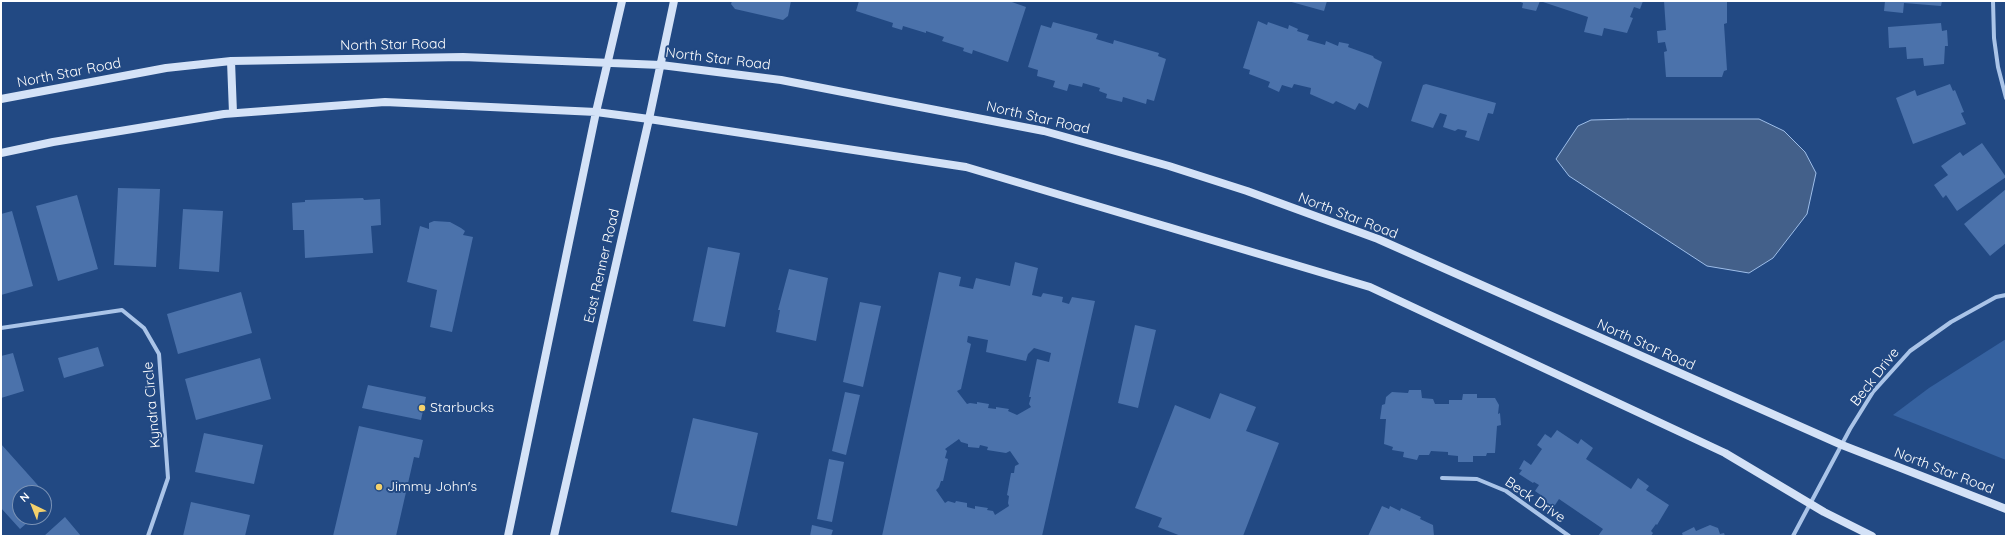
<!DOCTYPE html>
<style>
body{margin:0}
#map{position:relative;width:2007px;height:537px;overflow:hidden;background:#224983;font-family:Quicksand,sans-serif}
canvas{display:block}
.frame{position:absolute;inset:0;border:2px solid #fff;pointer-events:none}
.north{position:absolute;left:12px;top:485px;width:40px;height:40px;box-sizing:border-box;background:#224983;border:1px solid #7a92b5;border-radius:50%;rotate:317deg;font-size:11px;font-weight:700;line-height:16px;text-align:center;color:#fff}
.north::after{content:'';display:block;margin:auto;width:14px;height:18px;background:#f4d16c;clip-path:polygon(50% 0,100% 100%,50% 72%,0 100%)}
</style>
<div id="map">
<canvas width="2007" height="537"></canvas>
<div class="frame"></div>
<div class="north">N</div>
</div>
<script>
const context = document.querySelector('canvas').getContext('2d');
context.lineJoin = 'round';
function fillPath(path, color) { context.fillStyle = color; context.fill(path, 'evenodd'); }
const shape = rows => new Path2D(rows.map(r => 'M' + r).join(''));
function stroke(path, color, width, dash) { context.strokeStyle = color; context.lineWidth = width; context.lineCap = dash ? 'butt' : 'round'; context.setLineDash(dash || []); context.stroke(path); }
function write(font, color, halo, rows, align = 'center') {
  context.font = font + ' Quicksand,sans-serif'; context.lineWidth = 4; context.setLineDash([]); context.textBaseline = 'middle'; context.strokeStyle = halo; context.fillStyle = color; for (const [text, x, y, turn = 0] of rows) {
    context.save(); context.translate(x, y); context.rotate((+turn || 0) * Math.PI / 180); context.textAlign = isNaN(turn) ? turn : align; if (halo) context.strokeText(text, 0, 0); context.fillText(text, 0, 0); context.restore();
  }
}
const green = shape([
 [2006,339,2006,460,1893,415,1929,388]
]);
const water = shape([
 [1628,119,1759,119,1784,131,1805,152,1816,173,1807,214,1773,258,1749,273,1707,266,1569,176,1556,159,1578,126,1591,120,1628,119]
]);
const building = shape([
 [732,1,791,1,788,16,783,20,735,9,731,4],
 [859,1,1009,1,1026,7,1008,62,973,50,972,54,963,51,964,48,942,41,944,37,926,31,926,33,903,26,902,30,892,27,893,23,856,11],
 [1288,1,1327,1,1324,11],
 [1518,1,1643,1,1640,9,1634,7,1630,17,1633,18,1627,33,1604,28,1602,36,1584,32,1588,17,1540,1,1536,11,1522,8,1523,3],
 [1664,1,1727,1,1727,23,1724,24,1727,70,1724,71,1722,77,1666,77,1664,52,1667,51,1665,42,1658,43,1657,31,1666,30],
 [1885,1,1942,1,1941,6,1904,3,1903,13,1884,11],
 [1258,21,1267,25,1268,22,1288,29,1289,25,1298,29,1297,31,1309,35,1307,40,1325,45,1326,41,1338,46,1339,42,1349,44,1348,47,1373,56,1374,58,1382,62,1368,108,1359,103,1355,110,1336,101,1333,104,1310,94,1311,88,1294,84,1292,88,1282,85,1279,92,1268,87,1270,82,1249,74,1250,70,1243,68],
 [1053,22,1098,34,1096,39,1113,44,1114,40,1159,53,1158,56,1166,59,1154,101,1147,99,1146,104,1123,97,1122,102,1106,98,1107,94,1099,91,1100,88,1083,83,1082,87,1069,84,1067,91,1053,87,1055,81,1037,76,1038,70,1028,67,1041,25,1051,28],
 [1941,23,1942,31,1947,30,1948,46,1945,46,1944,64,1924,66,1923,58,1907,59,1906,47,1889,48,1888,27],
 [1426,84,1496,103,1493,114,1488,113,1479,141,1465,137,1467,131,1458,129,1455,131,1443,127,1447,115,1440,113,1433,128,1411,121,1423,85],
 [1950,84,1953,91,1955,90,1964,112,1961,113,1966,124,1913,144,1896,98,1915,90,1917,96],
 [1982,143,2006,177,1957,211,1946,195,1943,198,1934,185,1948,175,1941,166,1960,152,1963,156],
 [118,188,160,189,156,267,114,265],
 [2006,189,2006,243,1990,256,1964,224],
 [77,195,98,269,58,281,36,206],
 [363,198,364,200,380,199,381,225,371,226,373,253,305,258,304,230,293,230,292,203,305,202,305,200],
 [183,209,223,211,219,272,179,269],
 [12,211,33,286,1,295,1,214],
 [434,221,450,222,461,228,465,231,463,235,473,237,452,332,430,327,437,290,407,282,420,226,429,229,429,223],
 [708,247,740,253,725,327,693,321],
 [1015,262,1038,268,1032,295,1041,297,1043,293,1063,297,1062,302,1069,304,1072,297,1095,301,1042,536,882,536,939,272,961,277,959,286,973,289,976,278,1010,286],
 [968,336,988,340,986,352,1026,361,1028,354,1034,348,1051,353,1049,362,1037,359,1029,397,1031,397,1029,404,1031,407,1017,415,1008,411,1009,409,996,407,996,409,988,408,989,404,977,402,977,404,970,403,967,404,957,391,961,389,971,344,967,342],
 [959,439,961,442,968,444,968,447,979,448,980,445,988,447,987,450,1006,453,1010,451,1019,464,1015,466,1014,473,1011,473,1007,495,1009,496,1008,503,1009,506,995,515,993,511,987,510,988,508,975,506,975,509,967,507,967,503,956,501,955,503,948,501,945,503,936,490,939,487,941,481,943,481,948,459,945,458,947,451,945,449],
 [789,269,828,278,816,341,776,332,780,310,778,310],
 [241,292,252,333,178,354,167,314],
 [860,302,881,306,863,387,843,382],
 [1135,325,1156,330,1138,408,1118,403],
 [98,347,104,366,64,378,58,358],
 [13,353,24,391,1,398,1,356],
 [260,358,271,399,196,420,185,379],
 [368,385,426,397,421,420,362,408],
 [1409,390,1421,390,1422,398,1433,399,1435,404,1449,404,1449,400,1462,400,1463,394,1477,394,1477,398,1495,398,1499,405,1498,414,1500,413,1501,425,1497,426,1495,453,1487,453,1486,456,1473,456,1473,462,1458,462,1458,456,1448,455,1448,452,1431,451,1429,455,1419,455,1417,460,1403,457,1404,452,1392,450,1393,447,1384,444,1386,419,1380,419,1382,405,1385,404,1386,397,1392,392,1408,393],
 [845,392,860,395,846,455,832,451],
 [1220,393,1256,407,1246,431,1279,443,1243,536,1181,536,1158,527,1162,518,1135,508,1175,405,1210,419],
 [693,418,758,433,737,526,671,512],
 [359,426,423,440,419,458,414,457,396,536,333,536],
 [1557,430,1578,444,1581,439,1593,448,1586,459,1631,489,1638,478,1649,486,1646,490,1669,505,1657,525,1656,524,1651,531,1653,533,1651,536,1598,536,1603,529,1559,499,1553,508,1543,501,1545,498,1535,491,1539,485,1534,482,1533,483,1519,474,1522,470,1519,469,1524,460,1531,465,1542,449,1537,445,1545,434,1551,438],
 [204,433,263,445,254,484,195,472],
 [1,444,52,501,44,508,44,493,20,493,20,517,34,517,20,529,1,508],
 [829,459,844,462,832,522,817,519],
 [191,502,250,515,245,536,183,536],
 [1382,506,1389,509,1390,506,1400,511,1401,508,1421,517,1420,519,1433,525,1434,536,1368,536],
 [65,517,81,536,44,536],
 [812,525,833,530,831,536,810,536],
 [1710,525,1718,528,1720,534,1724,533,1725,536,1683,536,1682,533,1694,527,1696,531]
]);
const street = shape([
 [1993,1,1994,38,1998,67,2006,98],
 [1,328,122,310,144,328,159,354,168,478,148,536],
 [1442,478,1477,479,1506,491,1569,536],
 [1793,536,1850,429,1873,392,1910,351,1951,322,1996,297,2006,295]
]);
const secondary = shape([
 [231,61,233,113],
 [1,99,166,68,231,61,463,57,661,65,781,80,1044,131,1169,166,1247,191,1378,239,1842,445,2006,509],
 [1,153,53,142,224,114,385,102,596,112,649,119,966,167,1370,287,1725,453,1824,512,1872,536],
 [508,536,596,112,622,1],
 [554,536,649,119,674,1]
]);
const markers = [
 [422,408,4,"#f4d16c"],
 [379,487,4,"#f4d16c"]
];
const streetNames = [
 ["North Star Road",393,45,-1],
 ["North Star Road",718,59,7],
 ["North Star Road",69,73,-11],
 ["North Star Road",1038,118,13],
 ["North Star Road",1348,216,21],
 ["East Renner Road",602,266,-77],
 ["North Star Road",1646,345,24],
 ["Beck Drive",1875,377,-52],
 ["Kyndra Circle",152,405,-95],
 ["North Star Road",1944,471,21],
 ["Beck Drive",1535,500,34]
];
const poiNames = [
 ["Starbucks",430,408],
 ["Jimmy John's",387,487]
];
fillPath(green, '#3662a0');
fillPath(water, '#43608a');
stroke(water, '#9ebee9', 1);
fillPath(building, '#4b72ab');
stroke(street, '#aac4e8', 4);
stroke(secondary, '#d4e2f7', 8);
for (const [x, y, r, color] of markers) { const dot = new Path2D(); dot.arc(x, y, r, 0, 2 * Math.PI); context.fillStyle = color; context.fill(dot); stroke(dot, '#224983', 1.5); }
write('14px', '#fff', '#224983', streetNames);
write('14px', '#fff', '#224983', poiNames, 'left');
</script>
